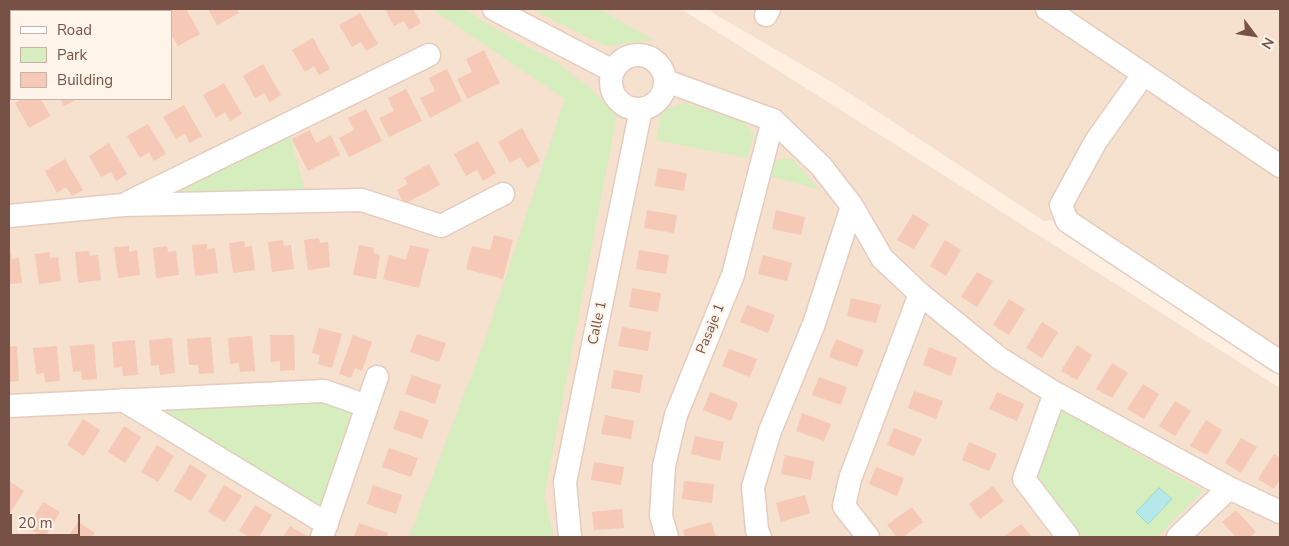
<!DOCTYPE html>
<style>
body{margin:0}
#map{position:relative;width:1289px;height:546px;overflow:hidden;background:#feefe1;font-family:"Nunito Sans",sans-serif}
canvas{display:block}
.frame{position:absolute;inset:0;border:10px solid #775146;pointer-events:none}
.legend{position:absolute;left:10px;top:10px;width:162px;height:90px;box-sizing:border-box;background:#fff4e9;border:1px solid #c9b3a8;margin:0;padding:6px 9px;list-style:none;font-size:15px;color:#775146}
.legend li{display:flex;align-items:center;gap:10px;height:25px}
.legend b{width:25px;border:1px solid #c9b3a8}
.north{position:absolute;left:1229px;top:10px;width:50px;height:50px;-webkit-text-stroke:4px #fff4e9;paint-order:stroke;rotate:121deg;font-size:14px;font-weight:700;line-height:20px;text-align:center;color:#775146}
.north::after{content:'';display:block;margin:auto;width:18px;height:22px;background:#775146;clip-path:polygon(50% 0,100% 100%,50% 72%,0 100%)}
.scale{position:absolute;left:10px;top:514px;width:70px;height:22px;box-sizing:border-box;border:2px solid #775146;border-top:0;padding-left:6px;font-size:15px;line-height:18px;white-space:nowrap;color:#775146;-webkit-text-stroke:4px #fff4e9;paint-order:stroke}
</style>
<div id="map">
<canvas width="1289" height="546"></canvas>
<div class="frame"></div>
<ul class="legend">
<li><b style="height:6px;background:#fff"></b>Road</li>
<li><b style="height:14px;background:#d6edbe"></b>Park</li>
<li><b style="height:14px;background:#f6c8b6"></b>Building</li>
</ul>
<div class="north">N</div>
<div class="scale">20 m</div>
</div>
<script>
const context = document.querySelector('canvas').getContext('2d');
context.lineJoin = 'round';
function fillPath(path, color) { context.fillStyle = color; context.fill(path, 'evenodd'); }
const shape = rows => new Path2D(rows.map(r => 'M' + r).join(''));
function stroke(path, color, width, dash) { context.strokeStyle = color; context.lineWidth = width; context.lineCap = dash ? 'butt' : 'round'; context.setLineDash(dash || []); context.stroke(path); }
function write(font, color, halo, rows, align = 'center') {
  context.font = font + ' "Nunito Sans",sans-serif'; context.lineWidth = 4.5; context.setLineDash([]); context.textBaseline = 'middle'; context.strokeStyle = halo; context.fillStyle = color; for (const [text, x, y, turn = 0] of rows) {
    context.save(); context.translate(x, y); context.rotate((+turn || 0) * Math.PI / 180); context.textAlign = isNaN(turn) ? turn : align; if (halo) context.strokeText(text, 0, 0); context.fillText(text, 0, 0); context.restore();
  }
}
const residential = shape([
 [160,9,681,9,1280,388,1280,537,9,537,9,87,11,86,11,99,171,99,171,11,155,11],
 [706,9,1280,9,1280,351,1074,218,1044,221,840,87]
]);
const green = shape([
 [431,9,466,9,485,23,558,63,592,90,617,115,544,497,554,537,409,537,484,343,565,99],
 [531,9,600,9,653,40,606,46],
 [684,103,743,121,754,135,747,158,656,140,662,111],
 [288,130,305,190,155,197],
 [792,158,818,189,769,176,774,160],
 [319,401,351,413,355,419,324,502,320,505,312,505,165,416,165,410],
 [1061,410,1203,491,1157,537,1081,537,1035,475]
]);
const water = shape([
 [1159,488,1172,499,1148,524,1136,512,1159,488]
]);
const building = shape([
 [9,9,25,9,27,11,11,11,11,26,9,21],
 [169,9,186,9,200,34,178,46,171,34,171,17,173,16],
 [208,9,236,9,239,13,217,25],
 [385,9,413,9,421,23,409,30,404,21,394,26],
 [360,13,378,44,366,51,361,42,352,47,339,25],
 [313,38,330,69,319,75,314,66,305,72,292,50],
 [484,50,500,83,467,99,457,79,472,72,466,59],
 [263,64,281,95,270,102,264,93,255,98,243,76],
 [447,69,462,101,430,118,420,98,435,91,429,78],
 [224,83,242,114,230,121,225,112,216,118,203,95],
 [406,89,422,121,389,137,379,118,394,111,388,98],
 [22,99,41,99,50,116,29,128,15,103],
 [60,99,78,99,64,106],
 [184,105,202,136,190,143,185,134,176,139,163,117],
 [366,109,382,141,349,157,339,138,354,130,348,118],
 [148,124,166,154,154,161,149,152,140,158,127,136],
 [522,128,540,161,527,168,520,157,510,163,498,142],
 [310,130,316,143,331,135,340,155,308,171,292,139],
 [478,141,496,173,483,181,477,170,466,176,454,154],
 [109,143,127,174,116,181,111,172,101,177,89,156],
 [65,159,83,190,72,196,66,187,57,193,45,171],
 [429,164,440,185,404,204,397,190,408,184,404,178],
 [658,168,687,173,684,191,655,186],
 [647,210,677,215,674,233,644,228],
 [776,210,805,217,801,235,772,229],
 [913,214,929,224,914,249,897,240],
 [494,235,513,240,503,279,466,269,472,246,490,250],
 [319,238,320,243,328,242,330,267,308,270,304,240],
 [283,240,284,246,291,245,294,269,272,272,268,242],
 [945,240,961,250,946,276,930,266],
 [244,241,245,247,252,246,255,270,233,273,229,243],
 [207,244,207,249,215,248,218,273,195,276,192,245],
 [359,245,374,248,373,253,380,255,376,279,353,275],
 [410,245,429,249,419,288,383,279,389,255,406,260],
 [129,246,129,252,137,250,140,275,118,278,114,247],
 [167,246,168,252,176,251,179,275,156,278,153,248],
 [639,250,669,255,666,274,636,269],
 [89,251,90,256,98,255,101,280,78,283,75,252],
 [50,252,50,258,58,257,61,281,39,284,35,254],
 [9,253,11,253,12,259,19,258,22,283,9,284],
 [763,255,792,263,787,281,758,274],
 [977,272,993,281,977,307,961,297],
 [632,288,661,293,658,312,629,307],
 [851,298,881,305,876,323,847,316],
 [1009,299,1025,309,1009,335,993,325],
 [747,305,775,315,768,333,740,322],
 [1042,322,1058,332,1042,358,1026,348],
 [622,327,651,332,648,351,618,346],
 [319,328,342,334,332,368,318,364,320,355,312,353],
 [417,334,446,343,439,362,410,352],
 [270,335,294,335,295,370,280,371,280,361,271,362],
 [353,335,372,342,362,371,355,368,351,378,339,374],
 [252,336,255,371,240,372,239,363,230,364,228,338],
 [211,337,214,373,199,374,198,365,189,365,187,339],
 [172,338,175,373,160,375,159,365,151,366,149,340],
 [836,339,864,350,857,367,829,357],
 [135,340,138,375,123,376,122,367,114,368,112,342],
 [94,344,97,379,82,380,81,371,73,372,70,346],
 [1077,345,1092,355,1077,380,1061,371],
 [17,346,19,381,9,382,9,347],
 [57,346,60,381,45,382,44,373,36,374,33,348],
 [929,347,957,358,951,376,923,365],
 [729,349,757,359,750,377,722,366],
 [1112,363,1128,373,1112,398,1096,389],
 [614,370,643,375,640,393,611,388],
 [412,375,441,385,435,404,405,394],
 [819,377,847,387,841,405,812,395],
 [1143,384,1159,394,1144,419,1127,409],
 [914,391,943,401,936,419,908,408],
 [710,392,738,403,731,421,703,410],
 [997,392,1024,404,1017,421,989,409],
 [1175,401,1191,411,1175,436,1159,426],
 [400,410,429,420,422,439,393,429],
 [802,413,831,424,824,441,796,431],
 [605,415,634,421,631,439,601,434],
 [83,419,100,430,84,456,67,445],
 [1206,420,1222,430,1207,455,1190,446],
 [124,426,141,437,125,463,108,452],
 [894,428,922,439,914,456,887,445],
 [695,436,724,442,720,461,691,454],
 [1241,438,1257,447,1241,473,1225,463],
 [969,442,997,454,989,471,962,460],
 [157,445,174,456,158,482,141,472],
 [389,448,418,458,411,477,382,467],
 [1274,454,1280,458,1280,479,1274,489,1258,479],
 [785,455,814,461,811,480,781,474],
 [594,462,624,467,621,485,591,480],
 [190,464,207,475,191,501,174,491],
 [876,467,904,478,897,496,869,484],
 [9,481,24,491,9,515],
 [684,481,714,484,712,503,682,499],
 [224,485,242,496,225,522,208,512],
 [373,485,402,495,396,514,367,504],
 [993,486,1004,501,980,519,969,504],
 [805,495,810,513,781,522,776,503],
 [43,502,60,512,45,537,27,528],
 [255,505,272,515,259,537,249,537,239,531],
 [912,507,923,522,903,537,897,537,887,525],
 [622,509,624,528,594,530,592,512],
 [1236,510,1256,532,1250,537,1236,537,1222,522],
 [78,522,95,533,92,537,68,537],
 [711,522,716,537,685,537,683,530],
 [359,523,388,533,387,537,354,537],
 [1021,524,1032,537,1003,537],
 [290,526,307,536,307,537,283,537]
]);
const street = shape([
 [494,9,613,71],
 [1047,9,1280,166],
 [121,11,126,9],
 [766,15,769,9],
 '611 82a27 27 0 1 1 54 0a27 27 0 1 1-54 0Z',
 [9,67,11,66],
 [1143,75,1096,141,1061,205,1067,221,1280,362],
 [666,81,773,120,821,166,852,206,882,258,920,294,999,358,1055,393,1229,488,1280,512],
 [129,202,429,55],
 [9,216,123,205,362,200,441,226,503,194],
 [1055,393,1024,479,1068,537],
 [123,400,327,524],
 [9,406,324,391,367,406],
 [322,537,377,377],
 [570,537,565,482,641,109],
 [667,537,661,516,664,466,676,415,733,275,773,120],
 [760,537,757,530,753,487,770,431,814,324,852,206],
 [868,537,844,506,850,479,920,294],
 [1178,537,1229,488]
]);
const streetNames = [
 ["Calle 1",598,323,-78],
 ["Pasaje 1",711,329,-68]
];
fillPath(residential, '#f6e0ce');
fillPath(green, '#d6edbe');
fillPath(water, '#b4e8e9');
stroke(water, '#99d9dc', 1);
fillPath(building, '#f6c8b6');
stroke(street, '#e5ccbf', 25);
stroke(street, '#fff', 22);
write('14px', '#775146', '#fff4e9', streetNames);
</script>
